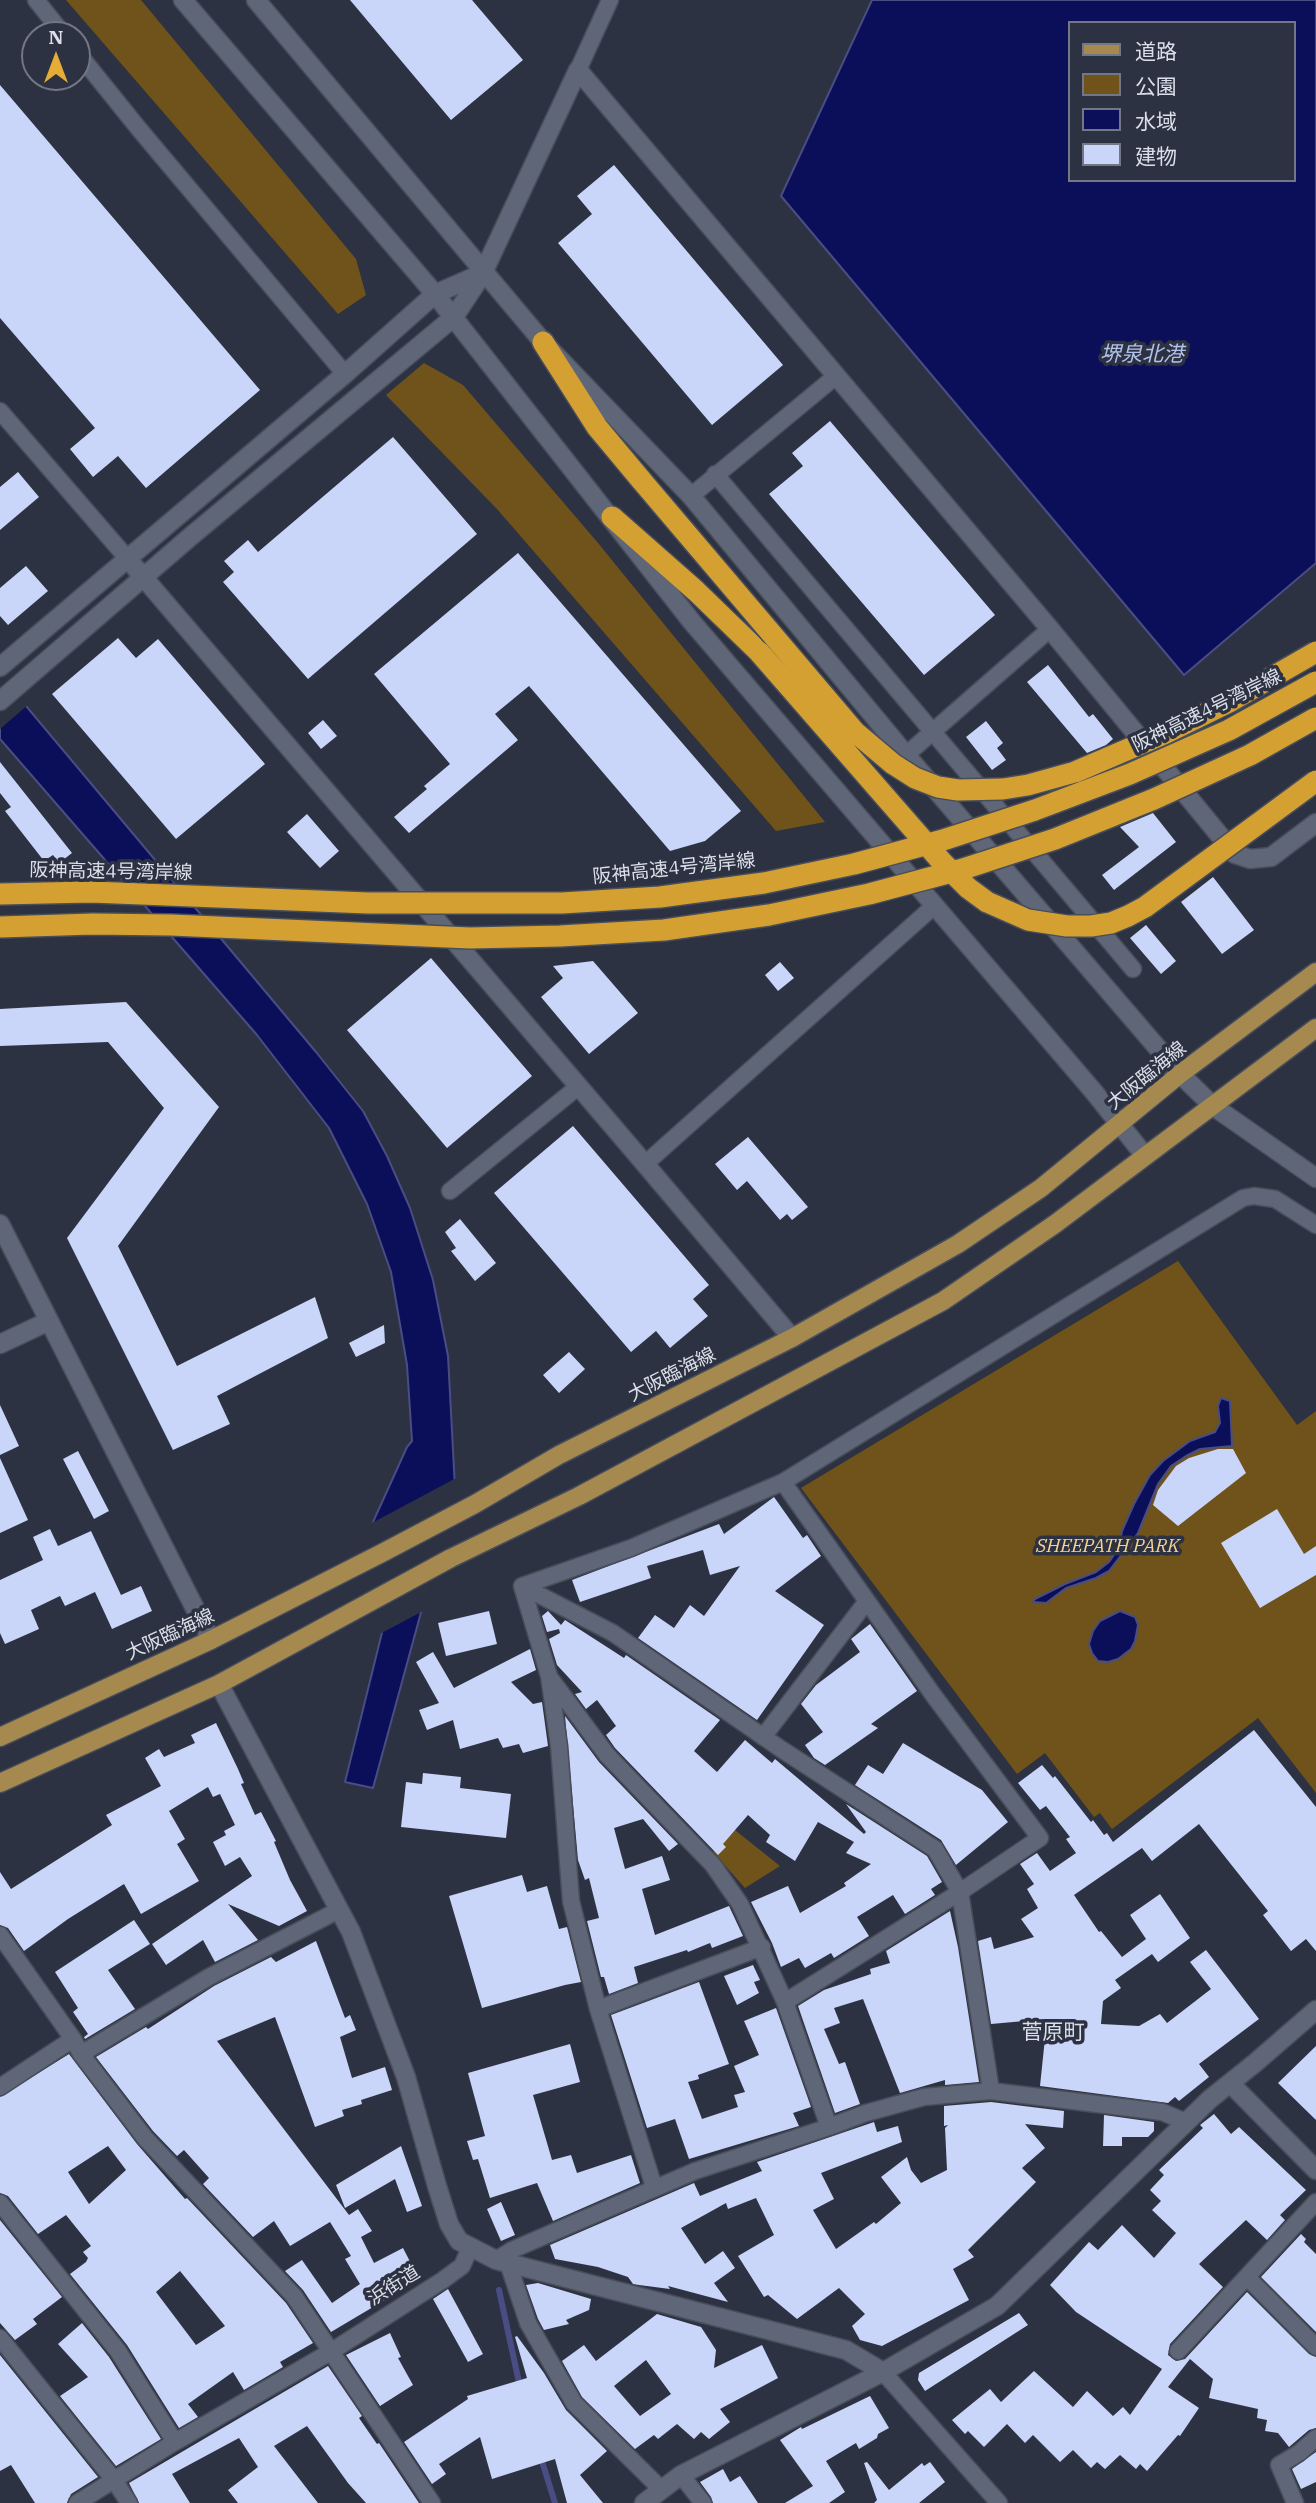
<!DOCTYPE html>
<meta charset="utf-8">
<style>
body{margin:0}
#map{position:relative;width:1316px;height:2503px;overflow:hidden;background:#2d3242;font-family:"IBM Plex Serif","Noto Sans JP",serif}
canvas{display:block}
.legend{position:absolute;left:1068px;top:21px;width:228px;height:161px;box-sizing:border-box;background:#2d3242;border:2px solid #737785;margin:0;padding:9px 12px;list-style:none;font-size:21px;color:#dbdfe9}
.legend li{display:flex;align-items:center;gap:14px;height:35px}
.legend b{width:35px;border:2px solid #737785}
.north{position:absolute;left:21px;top:21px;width:70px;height:70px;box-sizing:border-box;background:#2d3242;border:2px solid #737785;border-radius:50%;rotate:0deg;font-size:19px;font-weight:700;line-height:28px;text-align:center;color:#dbdfe9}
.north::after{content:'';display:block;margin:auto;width:24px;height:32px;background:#e6ac36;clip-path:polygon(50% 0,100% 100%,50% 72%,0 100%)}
</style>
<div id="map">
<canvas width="1316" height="2503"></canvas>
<ul class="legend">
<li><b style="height:9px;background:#a6894e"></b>道路</li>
<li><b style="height:19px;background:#70531a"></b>公園</li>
<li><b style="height:19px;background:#0b0f59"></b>水域</li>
<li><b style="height:19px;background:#c9d5f9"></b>建物</li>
</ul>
<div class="north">N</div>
</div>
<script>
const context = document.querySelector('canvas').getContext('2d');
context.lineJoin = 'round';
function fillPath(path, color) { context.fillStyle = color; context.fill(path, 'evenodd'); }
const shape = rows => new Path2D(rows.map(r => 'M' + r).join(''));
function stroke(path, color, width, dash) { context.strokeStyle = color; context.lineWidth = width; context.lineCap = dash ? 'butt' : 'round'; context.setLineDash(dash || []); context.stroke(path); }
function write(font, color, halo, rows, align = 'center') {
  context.font = font + ' "IBM Plex Serif","Noto Sans JP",serif'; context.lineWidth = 7; context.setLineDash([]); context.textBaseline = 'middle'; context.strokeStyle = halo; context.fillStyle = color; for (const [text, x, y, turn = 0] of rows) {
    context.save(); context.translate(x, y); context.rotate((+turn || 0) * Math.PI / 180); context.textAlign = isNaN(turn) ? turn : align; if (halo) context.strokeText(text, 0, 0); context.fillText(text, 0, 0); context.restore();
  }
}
const green = shape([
 [66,0,141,0,356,259,366,295,338,314],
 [424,363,463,385,598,543,825,822,776,831,497,509,386,395],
 [1178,1261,1297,1425,1316,1411,1316,1793,1258,1718,1112,1829,1100,1813,1094,1817,1045,1753,1017,1774,801,1488],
 [735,1830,780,1866,745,1888,713,1852]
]);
const water = shape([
 [872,0,1316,0,1316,563,1184,675,781,196,872,0],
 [1069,23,1293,23,1293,180,1069,180,1069,23],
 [0,675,316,1052,363,1111,387,1156,410,1208,433,1280,448,1356,455,1488,373,1788,345,1782,397,1572,373,1522,407,1447,412,1441,407,1365,391,1272,367,1204,329,1128,257,1035,0,739,0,675],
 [1221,1398,1230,1401,1232,1446,1200,1449,1186,1456,1171,1466,1158,1484,1138,1533,1109,1571,1096,1578,1066,1588,1046,1603,1033,1602,1035,1599,1065,1584,1096,1572,1109,1562,1119,1548,1122,1531,1134,1504,1150,1475,1163,1461,1190,1441,1215,1432,1220,1423,1218,1406,1221,1398],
 [1120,1611,1135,1617,1138,1625,1135,1641,1131,1649,1118,1659,1108,1662,1098,1661,1092,1653,1089,1644,1093,1631,1100,1621,1120,1611]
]);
const pier = shape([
 [0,671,29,704,0,729],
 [458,1477,459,1488,425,1610,376,1636,393,1572,370,1524]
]);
const stream = shape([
 [499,2290,520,2387],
 [540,2455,555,2503]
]);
const building = shape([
 [350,0,472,0,523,60,451,120],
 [0,85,260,390,146,488,118,456,93,477,70,449,95,428,0,318],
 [614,165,783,365,712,425,558,243,592,214,577,196],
 [830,421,995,615,924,675,769,494,803,466,792,453],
 [393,437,477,534,308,679,223,582,234,572,224,561,248,540,258,552],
 [18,472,39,497,0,530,0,487],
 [518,553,741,811,705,841,670,851,529,686,495,714,518,740,409,833,394,817,427,789,424,786,450,764,374,674],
 [26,566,48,591,8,625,0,616,0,588],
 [118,638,136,658,158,639,265,764,176,839,52,694],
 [1048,665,1089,717,1093,714,1113,739,1106,745,1087,753,1027,682],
 [323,720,337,736,321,749,308,733],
 [986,721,1003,743,997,748,1006,760,992,770,966,737],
 [0,762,72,853,59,863,53,855,44,861,5,811,11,807,0,793],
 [1153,813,1176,842,1114,890,1102,875,1139,847,1120,827],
 [307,814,339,851,320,868,287,832],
 [1213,877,1254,930,1222,954,1181,902],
 [1146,925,1176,961,1161,974,1130,938],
 [431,958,532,1076,447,1148,347,1030],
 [593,961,638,1013,589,1054,541,997,563,978,553,966],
 [780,962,794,978,778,991,765,975],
 [126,1002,219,1107,118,1246,177,1366,315,1297,328,1338,217,1396,230,1424,173,1450,67,1238,164,1108,108,1042,0,1046,0,1009],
 [573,1126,709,1285,693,1299,708,1316,670,1348,656,1331,631,1352,494,1193],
 [748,1137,808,1207,792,1220,787,1214,780,1220,747,1181,737,1190,715,1164],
 [460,1219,496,1263,475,1281,451,1251,456,1248,445,1232],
 [384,1325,385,1343,356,1357,349,1343],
 [569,1352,585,1369,559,1393,543,1375],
 [0,1405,19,1446,0,1455],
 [1218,1449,1233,1449,1246,1473,1178,1526,1153,1505,1158,1490,1176,1466,1189,1458],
 [78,1451,109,1511,94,1519,63,1459],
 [0,1458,28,1520,0,1533],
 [774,1497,803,1538,807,1535,821,1556,775,1591,824,1625,757,1720,638,1638,655,1615,674,1628,690,1605,704,1616,740,1566,710,1575,703,1550,647,1566,651,1578,580,1602,572,1580,719,1524,724,1534],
 [1277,1509,1304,1554,1316,1546,1316,1575,1260,1608,1221,1543],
 [50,1529,58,1546,91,1531,121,1595,141,1586,152,1611,112,1629,95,1592,65,1606,60,1596,31,1610,39,1629,5,1644,0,1633,0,1580,43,1560,33,1537],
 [489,1611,497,1644,446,1656,438,1623],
 [548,1611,561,1625,565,1620,624,1658,626,1655,720,1720,694,1751,717,1772,745,1740,772,1763,775,1759,864,1834,866,1832,846,1804,927,1856,942,1882,931,1889,935,1895,905,1914,893,1895,857,1917,869,1936,834,1958,831,1953,805,1968,799,1958,781,1967,772,1943,751,1902,788,1886,800,1913,846,1886,844,1883,871,1864,846,1853,854,1842,818,1822,795,1861,766,1842,770,1835,748,1815,723,1844,726,1847,718,1855,615,1748,606,1735,616,1726,597,1700,586,1709,575,1694,582,1692,557,1665,549,1639,560,1633,559,1629,547,1632,542,1616],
 [870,1624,917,1691,871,1724,878,1728,825,1765,814,1758,805,1745,823,1732,801,1704,816,1685,860,1652,851,1639],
 [530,1649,536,1670,511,1682,533,1704,542,1702,548,1746,523,1753,519,1744,503,1748,498,1738,460,1749,453,1720,427,1730,419,1710,439,1703,416,1662,433,1652,454,1688],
 [565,1716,599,1762,678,1844,669,1851,643,1819,614,1828,625,1869,662,1856,670,1880,642,1889,655,1935,729,1906,743,1936,712,1948,710,1943,688,1952,687,1950,634,1967,638,1983,609,1994,604,1977,601,1977,587,1921,599,1918,589,1878,585,1880,578,1860],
 [216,1723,238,1769,244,1783,241,1784,255,1815,261,1812,276,1841,274,1842,290,1880,307,1911,279,1926,228,1904,258,1940,215,1962,203,1940,166,1965,152,1944,252,1876,240,1857,225,1866,213,1842,226,1835,224,1831,235,1825,220,1794,213,1797,208,1787,169,1811,185,1839,177,1844,199,1881,141,1914,124,1884,68,1919,24,1951,8,1928,0,1925,0,1872,11,1889,112,1825,106,1815,161,1786,145,1758,159,1749,164,1757,195,1743,191,1735],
 [1254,1730,1316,1807,1316,1951,1306,1939,1291,1951,1263,1915,1268,1911,1199,1824,1152,1861,1142,1848,1074,1895,1099,1932,1101,1931,1122,1957,1146,1939,1130,1915,1160,1894,1190,1938,1158,1962,1152,1954,1115,1980,1121,1988,1103,2001,1101,2024,1139,2026,1160,2014,1167,2023,1211,1989,1190,1962,1206,1950,1259,2019,1199,2064,1209,2077,1179,2101,1175,2097,1168,2103,1040,2086,1047,2019,991,2024,978,1941,991,1937,994,1949,1034,1937,1021,1919,1038,1908,1027,1889,1034,1884,1020,1864,1037,1853,1050,1871,1076,1853,1066,1839,1070,1837,1046,1806,1040,1810,1018,1783,1042,1765,1053,1778,1055,1776,1091,1822,1093,1820,1104,1835,1107,1833,1113,1842],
 [903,1743,982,1790,1008,1822,956,1865,941,1840,855,1785,868,1765,883,1774],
 [423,1773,461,1777,460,1788,511,1794,506,1838,401,1827,406,1782,422,1784],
 [522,1875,527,1892,547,1886,559,1929,567,1927,581,1982,565,1985,482,2008,449,1896],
 [950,1911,958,1947,979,2082,945,2085,945,2080,900,2093,863,1999,834,2008,840,2023,824,2029,839,2064,845,2062,860,2104,835,2113,798,2006,824,1990,871,1974,870,1969,890,1963,886,1951],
 [134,1920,150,1944,108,1970,135,2009,85,2039,84,2037,88,2034,73,2012,78,2008,55,1972],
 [316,1941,345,2018,350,2015,356,2030,340,2037,352,2078,385,2067,392,2090,361,2100,362,2104,342,2110,344,2116,315,2127,275,2017,217,2041,349,2215,358,2209,372,2231,361,2237,374,2263,403,2248,418,2277,393,2290,395,2294,331,2332,303,2290,285,2271,302,2260,332,2303,360,2284,345,2259,351,2256,330,2222,290,2246,274,2221,253,2237,203,2184,209,2178,184,2150,177,2156,153,2131,96,2057,146,2027,148,2029,214,1986,271,1957,276,1962],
 [753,1965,760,1980,754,1982,759,1993,737,2005,724,1976],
 [699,1982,729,2064,698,2075,699,2079,688,2082,702,2119,738,2107,734,2095,745,2092,734,2066,759,2055,744,2021,776,2008,811,2107,793,2113,799,2126,689,2159,675,2119,647,2128,611,2015],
 [570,2044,580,2082,533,2095,552,2160,571,2155,577,2173,631,2155,640,2183,553,2221,537,2183,490,2198,478,2159,473,2160,467,2141,485,2136,468,2073],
 [1316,2046,1316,2120,1278,2083],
 [69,2054,137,2144,185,2199,187,2198,286,2303,313,2343,280,2362,283,2367,244,2390,233,2372,188,2404,198,2417,179,2428,127,2345,70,2274,86,2262,88,2258,83,2252,91,2246,66,2215,38,2234,8,2196,0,2193,0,2097],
 [108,2146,126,2170,89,2204,68,2172],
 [180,2271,225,2326,196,2345,156,2292],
 [991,2102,1064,2111,1063,2128,1025,2124,1045,2148,1022,2168,1036,2182,968,2250,974,2257,953,2269,969,2300,882,2346,860,2340,852,2326,865,2314,839,2288,797,2319,768,2295,764,2297,738,2256,774,2235,756,2198,728,2209,726,2203,681,2228,705,2264,723,2251,735,2268,714,2283,728,2302,668,2286,670,2289,639,2285,633,2284,628,2277,598,2267,555,2259,550,2245,694,2183,700,2196,762,2171,757,2162,874,2122,877,2132,898,2126,902,2142,821,2173,834,2199,813,2210,836,2249,874,2222,876,2224,901,2203,881,2177,907,2157,911,2170,921,2183,947,2170,945,2128,948,2125,944,2126,944,2106],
 [1214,2114,1231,2134,1239,2127,1306,2190,1280,2215,1285,2220,1267,2240,1246,2220,1199,2264,1223,2287,1170,2344,1168,2355,1176,2361,1185,2359,1247,2292,1309,2354,1316,2357,1316,2428,1309,2430,1289,2447,1278,2433,1265,2431,1267,2420,1257,2418,1258,2409,1209,2398,1213,2379,1190,2359,1168,2387,1199,2408,1180,2436,1178,2435,1147,2471,1140,2464,1136,2469,1120,2455,1105,2469,1097,2462,1091,2468,1073,2450,1060,2462,1033,2435,1025,2443,1007,2424,984,2447,968,2431,965,2434,952,2420,990,2389,1001,2402,1034,2371,1073,2407,1087,2391,1113,2416,1123,2407,1130,2415,1162,2369,1076,2312,1050,2285,1089,2242,1098,2250,1122,2225,1154,2258,1176,2233,1152,2210,1161,2201,1150,2190,1164,2175,1159,2170,1203,2128,1200,2125],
 [1104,2115,1154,2122,1154,2131,1148,2137,1122,2137,1122,2146,1103,2146],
 [401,2146,422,2206,407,2212,395,2179,345,2208,336,2185],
 [501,2202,515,2235,501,2241,487,2209],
 [0,2220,62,2297,33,2319,37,2324,15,2340,0,2323],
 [1301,2234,1306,2239,1304,2242,1316,2254,1316,2332,1261,2277],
 [538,2283,591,2299,589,2310,566,2320,569,2324,544,2330,538,2319,526,2285],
 [448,2289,483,2354,468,2362,433,2299],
 [1019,2313,1028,2325,925,2391,918,2380,919,2373],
 [657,2314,701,2327,716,2350,714,2368,762,2345,778,2378,720,2409,730,2422,709,2439,701,2432,694,2439,677,2424,658,2439,654,2435,635,2449,582,2397,562,2361,584,2345,596,2361],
 [646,2360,671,2394,640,2416,614,2386],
 [82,2323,109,2357,161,2439,116,2466,60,2396,88,2377,58,2344],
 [390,2333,401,2357,398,2358,413,2385,380,2406,346,2355],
 [517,2336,544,2373,566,2410,607,2451,580,2475,603,2503,567,2503,555,2459,492,2479,480,2437,439,2464,446,2474,432,2484,404,2442,468,2399,467,2396,527,2378,515,2337],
 [0,2355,98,2477,71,2494,67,2503,35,2503,11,2465,0,2471],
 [328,2366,362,2416,359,2418,377,2444,379,2443,419,2503,366,2503,348,2483,307,2426,274,2446,318,2503,238,2503,228,2490,258,2467,239,2438,172,2474,190,2503,139,2503,129,2483],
 [870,2396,889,2428,878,2434,877,2438,859,2449,856,2443,826,2461,845,2492,829,2503,785,2503,813,2486,780,2440,801,2427,802,2429],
 [1316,2452,1316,2482,1301,2489,1292,2469],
 [867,2462,889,2490,922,2463,924,2466,930,2462,945,2482,919,2503,874,2503,877,2500,864,2463],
 [723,2469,730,2482,740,2476,758,2503,713,2503,711,2497,700,2482]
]);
const street = shape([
 [36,0,64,35],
 [77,52,139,129,345,374],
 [578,70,610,0],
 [0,411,127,558],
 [715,474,1133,969],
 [691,496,836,376],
 [906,755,1050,629],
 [645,1164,934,906],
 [450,1191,579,1086],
 [783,1482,934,1696,1040,1838,960,1892,785,2002],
 [522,1586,631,1548,783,1482,1243,1198,1254,1196,1275,1199,1316,1225],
 [522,1586,613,1633,781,1749,935,1849,960,1892,991,2091],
 [522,1586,549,1676,559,1746,571,1901,598,2009,654,2187],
 [550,1678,607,1755,713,1865,740,1904,785,2002,829,2127],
 [763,1737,867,1601],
 [0,1935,73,2039,81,2054,145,2138,294,2296,432,2503],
 [598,2009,762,1947],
 [81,2054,209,1977,339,1910],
 [0,2087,73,2039],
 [0,2203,118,2351,175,2442],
 [496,2260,512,2250,695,2171,829,2127,866,2113,924,2097,991,2091,1162,2112,1186,2122],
 [508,2263,528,2323,574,2403,661,2489],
 [1247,2277,1316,2347],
 [0,2338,114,2480,129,2503],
 [1178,2351,1316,2202],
 [883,2372,999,2503],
 [681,2475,703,2503],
 [77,2503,175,2442,332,2351,443,2280,462,2266,470,2248],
 [1295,2503,1279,2465,1299,2453,1316,2438]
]);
const secondary = shape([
 [183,0,435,294,692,622,1094,1092,1145,1156],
 [256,0,543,342,691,496,906,755,1180,1074,1213,1106,1316,1178],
 [127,558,645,1164,792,1338],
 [0,667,345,374,435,294,483,273],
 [0,701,190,537,454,317,483,273,578,70,1050,629,1235,854,1250,859,1271,857,1316,823],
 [0,1224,211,1640],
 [0,1344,49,1321],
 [219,1684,351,1932,406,2077,437,2186,449,2224,459,2241,496,2260,846,2350,883,2372],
 [1230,2083,1316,2170],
 [644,2503,681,2475,883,2372,997,2306,1210,2099,1255,2063,1316,2010]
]);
const primary = shape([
 [0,1737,211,1640,382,1553,475,1504,559,1455,792,1338,958,1244,1041,1188,1180,1074,1316,972],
 [0,1783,219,1684,451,1558,579,1496,943,1301,1055,1224,1316,1028]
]);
const highway = shape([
 [543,342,597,427,642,481],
 [612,517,696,591,759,652]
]);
const highwayBridge = shape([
 [642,481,855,732,893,764,915,778,938,787,958,790,1003,789,1028,785,1075,772,1166,733,1231,701,1316,652],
 [759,652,942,862,968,888,987,902,1028,920,1067,926,1091,926,1111,923,1128,916,1145,907,1316,781],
 [0,894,91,892,368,903,562,903,660,897,764,883,854,864,943,840,1035,810,1130,774,1229,730,1316,682],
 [0,927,93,924,171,925,470,938,560,936,664,930,769,915,869,894,963,869,1055,839,1154,799,1250,755,1316,718]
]);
const streetNames = [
 ["阪神高速4号湾岸線",1207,711,-26],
 ["阪神高速4号湾岸線",674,869,-6],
 ["阪神高速4号湾岸線",111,872,1],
 ["大阪臨海線",1147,1076,-39],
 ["大阪臨海線",672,1375,-27],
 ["大阪臨海線",170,1635,-25],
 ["浜街道",394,2286,-32]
];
const parkNames = [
 ["SHEEPATH PARK",1108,1547]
];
const waterNames = [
 ["堺泉北港",1142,355]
];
const neighbourhoodNames = [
 ["菅原町",1053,2033]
];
fillPath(green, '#70531a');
fillPath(water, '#0b0f59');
stroke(water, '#494d84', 2);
fillPath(pier, '#2d3242');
stroke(stream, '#494d84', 6);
fillPath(building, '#c9d5f9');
stroke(street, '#484d5a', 19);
stroke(secondary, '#484d5a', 21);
stroke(primary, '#484d5a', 21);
stroke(highway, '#484d5a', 24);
stroke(street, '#5f6677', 16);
stroke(secondary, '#5f6677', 18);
stroke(primary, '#a6894e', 18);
stroke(highway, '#d5a032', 21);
stroke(highwayBridge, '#484d5a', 24, []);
stroke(highwayBridge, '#d5a032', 21);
write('19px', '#dbdfe9', '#2d3242', streetNames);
write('italic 19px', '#f8d290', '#2d3242', parkNames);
write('italic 21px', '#b1c1eb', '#2d3242', waterNames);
write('21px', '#dbdfe9', '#2d3242', neighbourhoodNames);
</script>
